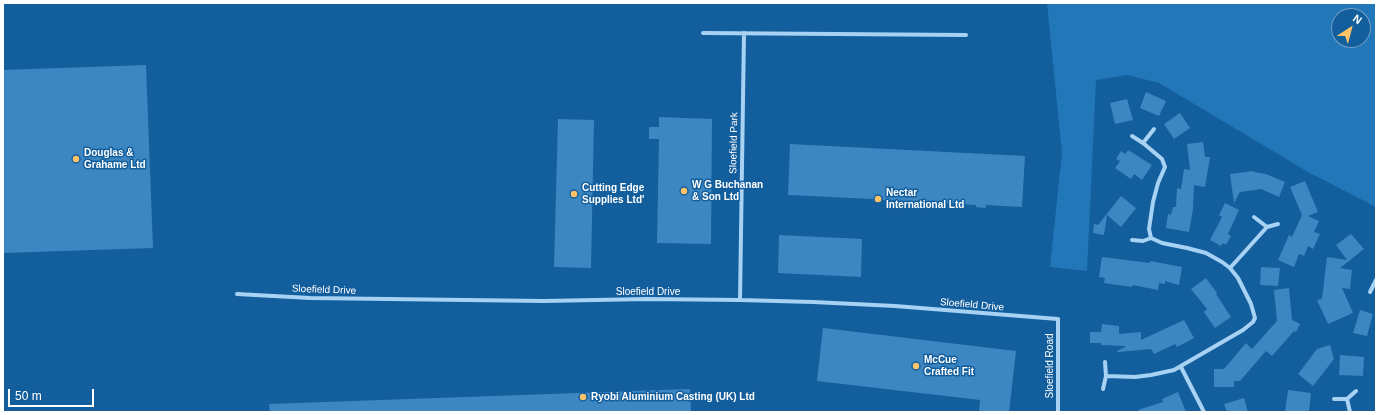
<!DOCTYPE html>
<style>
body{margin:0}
#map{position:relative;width:1379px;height:415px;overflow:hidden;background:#135e9c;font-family:Helvetica,sans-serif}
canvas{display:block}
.frame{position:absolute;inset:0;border:4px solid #fff;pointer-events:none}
.north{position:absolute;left:1331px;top:8px;width:40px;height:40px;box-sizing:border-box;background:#135e9c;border:1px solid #719ec4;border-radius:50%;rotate:36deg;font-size:11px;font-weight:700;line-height:16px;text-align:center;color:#fff}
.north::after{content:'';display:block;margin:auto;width:14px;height:18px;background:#ffc46a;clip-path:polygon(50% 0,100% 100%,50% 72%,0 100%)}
.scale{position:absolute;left:8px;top:389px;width:86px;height:18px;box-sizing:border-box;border:2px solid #fff;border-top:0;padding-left:5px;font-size:12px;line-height:14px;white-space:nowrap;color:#fff;-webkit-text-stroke:3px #135e9c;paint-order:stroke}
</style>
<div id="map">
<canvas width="1379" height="415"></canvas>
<div class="frame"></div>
<div class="north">N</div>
<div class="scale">50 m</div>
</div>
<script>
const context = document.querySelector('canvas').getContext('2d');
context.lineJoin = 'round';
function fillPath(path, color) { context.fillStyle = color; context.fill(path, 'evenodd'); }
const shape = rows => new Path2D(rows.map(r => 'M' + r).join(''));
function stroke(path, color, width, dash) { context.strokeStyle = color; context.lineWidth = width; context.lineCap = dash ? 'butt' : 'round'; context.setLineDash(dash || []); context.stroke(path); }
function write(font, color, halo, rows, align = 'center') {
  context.font = font + ' Helvetica,sans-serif'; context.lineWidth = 3; context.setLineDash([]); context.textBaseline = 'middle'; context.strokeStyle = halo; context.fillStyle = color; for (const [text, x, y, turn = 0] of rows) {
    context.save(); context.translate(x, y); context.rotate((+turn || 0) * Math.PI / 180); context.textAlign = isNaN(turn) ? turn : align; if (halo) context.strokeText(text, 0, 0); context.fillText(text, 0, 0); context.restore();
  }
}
const green = shape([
 [1047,3,1376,3,1376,207,1308,172,1159,83,1127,75,1096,80,1087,271,1050,267,1062,153],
 [1339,16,1363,16,1363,40,1339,40]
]);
const building = shape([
 [146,65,153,248,3,253,3,70],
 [1146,92,1166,101,1159,116,1140,108],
 [1127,99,1133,120,1115,124,1110,103],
 [1180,113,1190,128,1174,139,1164,124],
 [659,117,712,119,711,244,657,243,659,139,649,139,649,127,659,127],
 [558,119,594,120,591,268,554,267],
 [1203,142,1205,157,1210,157,1205,187,1194,185,1193,209,1189,232,1166,228,1168,214,1171,215,1173,207,1176,207,1177,188,1181,189,1184,169,1190,170,1187,144],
 [790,144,1025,156,1022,207,986,205,986,208,976,207,976,205,937,203,937,205,927,204,927,202,882,200,882,202,873,201,873,199,788,195],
 [1128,150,1152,165,1142,180,1134,174,1131,179,1115,168,1120,161,1116,159,1121,151,1125,154],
 [1254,171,1254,172,1266,174,1285,182,1279,197,1261,189,1240,192,1234,203,1230,174],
 [1305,181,1318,212,1308,216,1319,221,1314,232,1320,234,1313,249,1308,246,1304,256,1299,254,1294,267,1278,260,1289,235,1292,237,1302,215,1290,187],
 [1121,196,1136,208,1121,227,1107,215,1104,235,1093,233,1094,224,1098,225],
 [1225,203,1239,210,1228,234,1231,236,1226,245,1223,243,1221,246,1210,240,1222,217,1219,215],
 [1351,234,1364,249,1340,268,1352,270,1350,289,1342,288,1353,313,1328,324,1317,300,1322,299,1327,257,1347,260,1336,245],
 [779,235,862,239,861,277,778,273],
 [1102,257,1150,263,1150,261,1182,267,1179,285,1165,281,1165,284,1159,283,1158,290,1133,285,1132,287,1104,283,1105,278,1099,277],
 [1261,267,1280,268,1278,286,1260,285],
 [1206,278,1217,293,1216,294,1231,317,1215,328,1204,312,1207,309,1191,289],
 [1289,288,1292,320,1300,324,1296,332,1294,331,1272,356,1266,351,1240,381,1234,381,1234,387,1214,387,1214,369,1224,369,1246,343,1252,349,1277,321,1274,290],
 [1360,310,1373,314,1367,336,1353,333],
 [1184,320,1194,338,1177,347,1175,344,1154,354,1151,349,1118,352,1117,351,1125,347,1125,346,1101,345,1101,343,1090,343,1090,332,1101,332,1102,324,1119,326,1119,334,1141,332,1141,340],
 [823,328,1016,351,1009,412,979,412,980,400,817,381],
 [1330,345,1334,359,1313,386,1298,374,1317,349],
 [1340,355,1364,357,1363,376,1339,375],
 [690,389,691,412,270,412,269,404],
 [1288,390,1311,393,1309,412,1285,412],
 [1178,392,1186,412,1139,412,1138,410,1163,402,1162,399],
 [1244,398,1248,412,1227,412,1224,404]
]);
const street = shape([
 [703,33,966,35],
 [1132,136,1143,143,1154,129],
 [1254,217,1267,227,1278,224],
 [1132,240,1143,241,1151,238],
 [1230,268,1267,227],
 [1370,292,1376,280],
 [237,294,310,298,544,301,647,299,740,300,813,302,895,306,1058,319,1058,412],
 [740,300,744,33],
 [1181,367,1204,412],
 [1106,376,1135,377,1151,375,1174,370,1243,330,1253,322,1255,318,1251,304,1238,278,1230,268,1222,262,1206,253,1187,248,1162,243,1151,238,1149,229,1153,202,1158,183,1165,167,1162,159,1143,143],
 [1103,389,1106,376,1105,362],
 [1334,399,1347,399,1356,391],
 [1347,399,1350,412]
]);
const markers = [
 [76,159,4,"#ffc46a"],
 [684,191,4,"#ffc46a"],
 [574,194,4,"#ffc46a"],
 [878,199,4,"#ffc46a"],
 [916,366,4,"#ffc46a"],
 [583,397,4,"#ffc46a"]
];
const streetNames = [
 ["Sloefield Park",734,143,-89],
 ["Sloefield Drive",324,290,2],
 ["Sloefield Drive",648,292],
 ["Sloefield Drive",972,305,5],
 ["Sloefield Road",1050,366,-90]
];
const poiNames = [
 ["Douglas &",84,153],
 ["Grahame Ltd",84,165],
 ["W G Buchanan",692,185],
 ["& Son Ltd",692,197],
 ["Cutting Edge",582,188],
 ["Supplies Ltd'",582,200],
 ["Nectar",886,193],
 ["International Ltd",886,205],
 ["McCue",924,360],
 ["Crafted Fit",924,372],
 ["Ryobi Aluminium Casting (UK) Ltd",591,397]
];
fillPath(green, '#2277b9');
fillPath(building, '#3c86c2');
stroke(street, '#a7d2f4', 4);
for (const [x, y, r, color] of markers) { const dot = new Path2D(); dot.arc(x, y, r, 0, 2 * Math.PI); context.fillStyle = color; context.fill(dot); stroke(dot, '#135e9c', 1.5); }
write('10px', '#fff', '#135e9c', streetNames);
write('bold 10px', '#fff', '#135e9c', poiNames, 'left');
</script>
